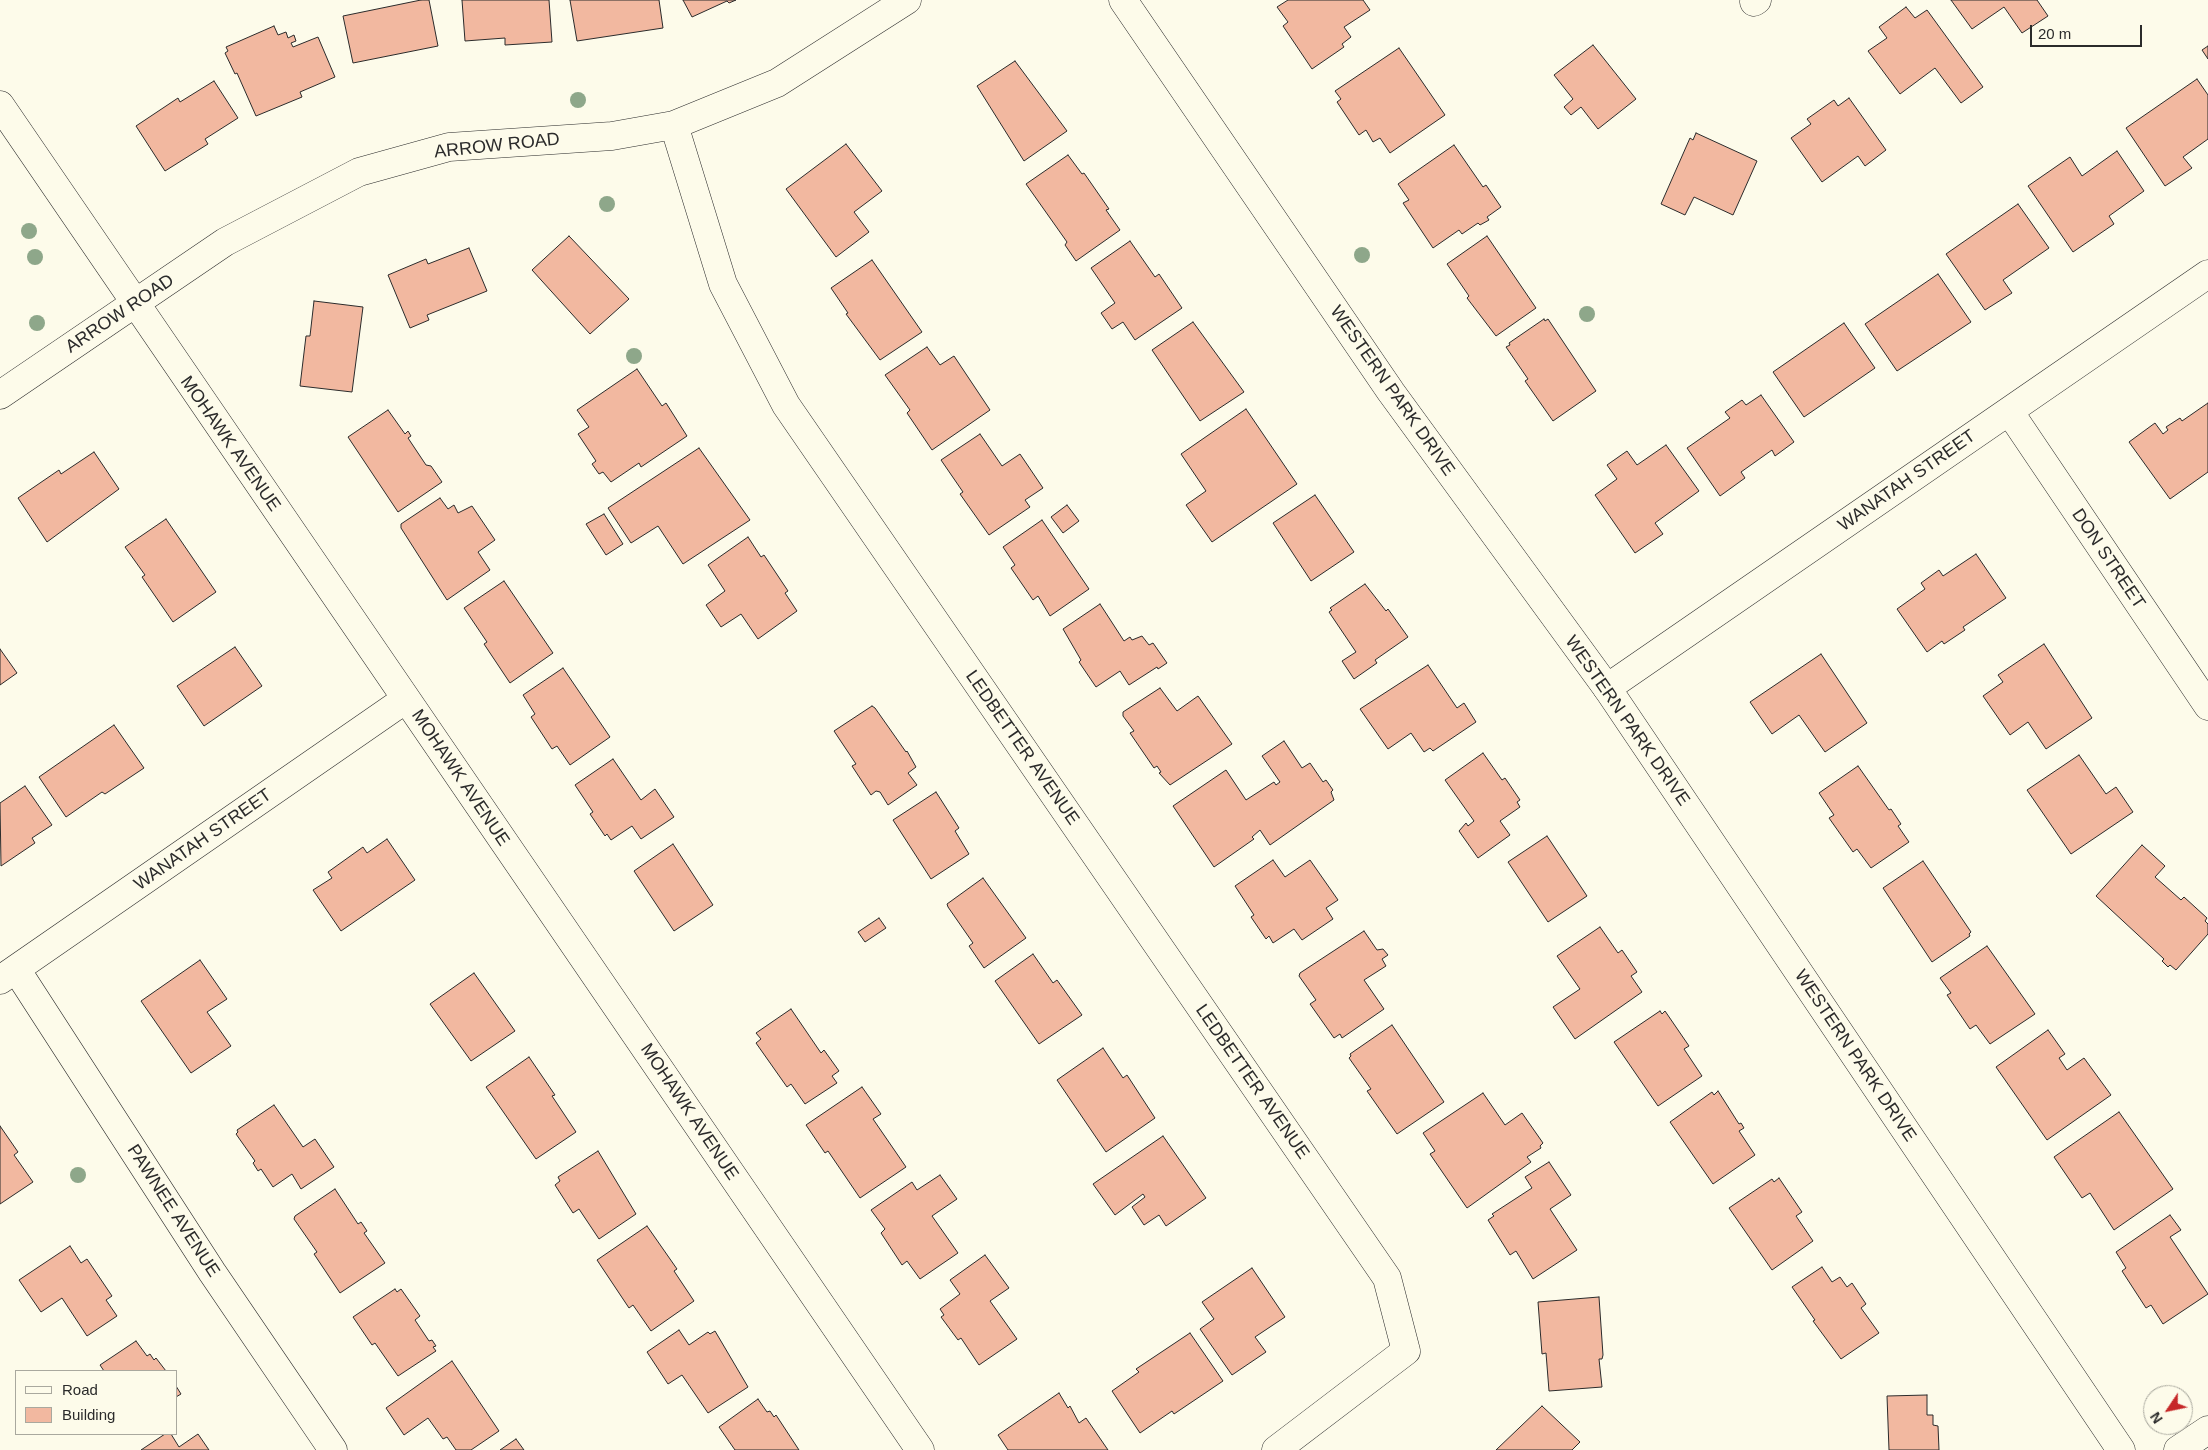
<!DOCTYPE html>
<style>
body{margin:0}
#map{position:relative;width:2208px;height:1450px;overflow:hidden;background:#fdfbea;font-family:Helvetica,sans-serif}
canvas{display:block}
.legend{position:absolute;left:15px;top:1370px;width:162px;height:65px;box-sizing:border-box;background:#fdfbea;border:1px solid #a9a89e;margin:0;padding:6px 9px;list-style:none;font-size:15px;color:#2b2b2b}
.legend li{display:flex;align-items:center;gap:10px;height:25px}
.legend b{width:25px;border:1px solid #a9a89e}
.north{position:absolute;left:2143px;top:1385px;width:50px;height:50px;box-sizing:border-box;background:#fdfbea;border:1px solid #a9a89e;border-radius:50%;rotate:236deg;font-size:14px;font-weight:700;line-height:20px;text-align:center;color:#2b2b2b}
.north::after{content:'';display:block;margin:auto;width:18px;height:22px;background:#c62828;clip-path:polygon(50% 0,100% 100%,50% 72%,0 100%)}
.scale{position:absolute;left:2030px;top:25px;width:112px;height:22px;box-sizing:border-box;border:2px solid #2b2b2b;border-top:0;padding-left:6px;font-size:15px;line-height:18px;white-space:nowrap;color:#2b2b2b;-webkit-text-stroke:4px #fdfbea;paint-order:stroke}
</style>
<div id="map">
<canvas width="2208" height="1450"></canvas>
<ul class="legend">
<li><b style="height:6px;background:#fdfbea"></b>Road</li>
<li><b style="height:14px;background:#f2b8a0"></b>Building</li>
</ul>
<div class="north">N</div>
<div class="scale">20 m</div>
</div>
<script>
const context = document.querySelector('canvas').getContext('2d');
context.lineJoin = 'round';
function fillPath(path, color) { context.fillStyle = color; context.fill(path, 'evenodd'); }
const shape = rows => new Path2D(rows.map(r => 'M' + r).join(''));
function stroke(path, color, width, dash) { context.strokeStyle = color; context.lineWidth = width; context.lineCap = dash ? 'butt' : 'round'; context.setLineDash(dash || []); context.stroke(path); }
function write(font, color, halo, rows, align = 'center') {
  context.font = font + ' Helvetica,sans-serif'; context.lineWidth = 4; context.setLineDash([]); context.textBaseline = 'middle'; context.strokeStyle = halo; context.fillStyle = color; for (const [text, x, y, turn = 0] of rows) {
    context.save(); context.translate(x, y); context.rotate((+turn || 0) * Math.PI / 180); context.textAlign = isNaN(turn) ? turn : align; if (halo) context.strokeText(text, 0, 0); context.fillText(text, 0, 0); context.restore();
  }
}
const building = shape([
 [421,0,429,0,438,46,353,63,343,16,421,0],
 [462,0,549,0,552,42,505,45,505,38,465,41,462,0],
 [570,0,659,0,663,28,577,41,570,0],
 [683,0,736,0,729,3,727,1,692,17,683,0],
 [1288,0,1363,0,1370,10,1344,27,1351,37,1342,44,1344,47,1312,69,1283,26,1288,22,1277,7,1288,0],
 [1951,0,2037,0,2048,16,2022,33,2004,7,1972,29,1951,0],
 [1906,7,1915,18,1927,10,1983,87,1961,103,1935,68,1900,94,1868,51,1887,38,1879,27,1906,7],
 [274,26,278,35,286,32,288,38,294,35,296,41,291,43,293,47,318,37,335,77,300,92,302,97,256,116,237,73,235,74,225,53,228,51,226,47,274,26],
 [1593,45,1636,99,1598,129,1581,107,1571,115,1564,107,1573,99,1554,75,1593,45],
 [2208,46,2208,59,2202,50,2208,46],
 [1399,48,1445,115,1390,153,1380,138,1373,142,1366,130,1359,135,1337,102,1341,99,1335,91,1399,48],
 [1015,61,1067,131,1024,161,977,86,1015,61],
 [2197,79,2208,95,2208,139,2183,157,2192,168,2165,186,2126,128,2197,79],
 [214,81,238,118,205,139,208,144,165,171,136,126,178,98,180,102,214,81],
 [1849,98,1886,150,1865,166,1858,156,1822,182,1791,138,1811,124,1807,119,1834,100,1838,106,1849,98],
 [1696,133,1757,161,1733,215,1694,197,1685,215,1661,204,1690,138,1693,140,1696,133],
 [846,144,882,191,854,212,869,232,836,257,786,189,846,144],
 [1454,145,1483,187,1486,185,1501,207,1487,217,1489,220,1480,225,1478,223,1462,234,1459,230,1433,248,1403,203,1409,200,1398,184,1454,145],
 [2117,151,2144,191,2109,216,2114,224,2073,252,2028,186,2070,157,2082,176,2117,151],
 [1068,155,1082,174,1084,173,1109,209,1106,210,1120,230,1076,261,1065,245,1067,242,1026,184,1068,155],
 [2018,204,2049,248,2003,280,2012,293,1985,310,1946,254,2018,204],
 [569,236,629,299,590,334,532,270,569,236],
 [1487,236,1536,308,1496,336,1467,298,1469,296,1447,264,1487,236],
 [1130,241,1155,277,1159,274,1182,308,1135,340,1123,322,1112,329,1101,313,1115,303,1091,268,1130,241],
 [469,248,487,291,427,315,429,320,410,328,388,275,426,259,428,264,469,248],
 [872,260,922,332,880,360,846,314,848,313,831,288,872,260],
 [1938,274,1971,322,1897,371,1865,324,1938,274],
 [314,301,363,307,352,392,300,386,306,336,310,336,314,301],
 [1544,319,1545,321,1548,319,1596,391,1553,421,1525,381,1528,379,1506,347,1510,345,1509,343,1544,319],
 [1193,322,1244,392,1200,421,1152,350,1193,322],
 [1844,323,1875,368,1804,417,1773,372,1844,323],
 [927,347,940,365,954,356,990,410,932,450,907,413,910,410,885,375,927,347],
 [637,369,662,406,666,403,687,436,641,467,639,463,611,482,603,472,599,474,592,464,596,461,578,434,589,427,577,410,637,369],
 [1761,395,1794,442,1775,456,1772,450,1741,472,1745,478,1720,496,1687,448,1730,418,1725,412,1742,400,1746,405,1761,395],
 [2208,403,2208,472,2170,499,2129,442,2155,423,2163,434,2168,430,2166,427,2180,418,2182,421,2208,403],
 [1246,409,1297,484,1212,542,1186,505,1206,491,1181,454,1246,409],
 [388,410,405,434,408,431,411,436,408,438,426,465,431,466,442,482,398,512,348,437,388,410],
 [980,434,1002,466,1020,454,1043,488,1025,500,1030,507,989,535,960,494,963,492,941,460,980,434],
 [1666,445,1699,491,1655,523,1663,534,1635,553,1595,495,1617,479,1607,465,1627,451,1637,465,1666,445],
 [699,448,750,520,683,564,658,526,631,543,608,508,699,448],
 [94,452,119,489,47,542,18,498,59,470,61,474,94,452],
 [1315,495,1354,552,1311,581,1273,523,1315,495],
 [440,498,448,509,454,505,458,513,472,506,495,540,478,552,490,570,447,600,401,528,401,524,440,498],
 [1067,505,1079,521,1063,533,1051,517,1067,505],
 [604,514,623,544,606,555,586,524,604,514],
 [166,519,216,592,173,622,142,577,145,575,125,547,166,519],
 [1042,520,1089,589,1050,616,1038,596,1033,600,1011,568,1015,565,1003,547,1042,520],
 [748,537,761,557,764,555,788,591,785,593,797,611,758,639,741,614,721,627,706,605,725,591,708,565,748,537],
 [1976,554,2006,598,1963,627,1965,630,1944,644,1942,641,1927,652,1897,609,1925,589,1921,583,1939,570,1943,576,1976,554],
 [504,581,553,653,510,683,484,644,487,642,464,608,504,581],
 [1365,584,1386,611,1388,609,1408,637,1375,660,1377,663,1354,679,1342,661,1356,652,1329,612,1332,610,1330,608,1365,584],
 [1100,604,1124,641,1130,637,1132,640,1142,636,1149,645,1153,643,1167,663,1158,669,1157,667,1129,685,1120,671,1096,687,1079,662,1081,660,1063,629,1100,604],
 [2044,644,2092,718,2046,749,2028,722,2010,735,1983,696,2003,682,1998,675,2044,644],
 [235,647,262,686,204,726,177,686,235,647],
 [0,649,17,673,0,685,0,649],
 [1821,654,1867,723,1825,752,1799,715,1772,734,1750,702,1821,654],
 [1428,665,1457,708,1464,703,1476,722,1433,751,1430,748,1424,752,1411,733,1388,749,1360,709,1428,665],
 [563,668,610,737,570,765,557,746,552,749,531,717,535,714,523,695,563,668],
 [1160,688,1177,711,1198,696,1232,744,1170,785,1159,773,1161,772,1157,766,1154,768,1130,733,1134,731,1123,716,1123,712,1160,688],
 [872,706,875,708,906,752,907,751,916,767,908,773,917,785,888,805,880,792,876,791,871,795,852,766,856,764,834,731,872,706],
 [114,725,144,768,105,794,102,792,66,817,39,777,114,725],
 [1284,741,1302,768,1310,763,1323,782,1326,780,1333,790,1331,792,1334,800,1270,845,1260,830,1252,837,1254,839,1214,867,1173,806,1226,770,1246,800,1274,782,1276,785,1280,782,1262,756,1284,741],
 [1483,753,1502,780,1505,778,1520,800,1517,802,1520,807,1500,821,1510,835,1478,858,1459,831,1466,823,1468,826,1474,821,1445,780,1483,753],
 [2079,755,2106,794,2116,787,2133,812,2071,854,2027,790,2079,755],
 [613,759,641,800,655,789,674,817,641,839,632,826,611,840,607,834,605,836,590,814,593,812,575,785,613,759],
 [1858,766,1889,810,1891,809,1901,824,1898,826,1909,842,1871,868,1857,849,1853,852,1829,818,1834,815,1819,793,1858,766],
 [25,786,52,825,32,838,35,843,1,866,0,803,25,786],
 [936,792,959,828,955,831,969,854,931,879,893,820,936,792],
 [1547,836,1587,896,1548,922,1508,862,1547,836],
 [387,839,415,880,341,931,313,890,332,878,328,872,363,847,367,853,387,839],
 [673,844,713,905,674,931,634,871,673,844],
 [2142,845,2165,866,2155,877,2181,900,2184,897,2207,918,2205,921,2208,924,2208,934,2176,970,2170,965,2168,967,2162,961,2164,959,2096,896,2142,845],
 [1273,860,1285,877,1310,860,1338,900,1326,908,1333,919,1302,940,1294,929,1273,943,1269,936,1266,939,1251,917,1254,915,1235,886,1273,860],
 [1923,861,1971,932,1969,934,1970,936,1932,962,1883,888,1923,861],
 [983,878,1026,938,984,968,969,946,973,943,948,907,947,904,983,878],
 [879,918,886,928,865,942,858,932,879,918],
 [1600,927,1618,953,1622,950,1637,972,1631,976,1642,992,1575,1039,1553,1007,1580,989,1557,956,1600,927],
 [1364,931,1377,950,1383,949,1388,955,1382,959,1386,966,1364,980,1384,1009,1342,1038,1340,1034,1334,1038,1310,1004,1316,1000,1299,976,1300,973,1364,931],
 [1987,946,2035,1014,1990,1044,1976,1025,1970,1029,1947,995,1951,993,1940,978,1987,946],
 [1033,954,1053,983,1057,980,1082,1015,1039,1044,995,981,1033,954],
 [200,960,227,999,207,1012,231,1046,191,1073,141,1001,200,960],
 [474,973,515,1031,471,1061,430,1004,474,973],
 [791,1009,821,1053,824,1050,839,1071,832,1076,837,1083,805,1104,791,1084,787,1087,756,1043,761,1039,756,1033,791,1009],
 [1660,1011,1662,1014,1665,1011,1689,1046,1684,1049,1702,1076,1658,1106,1614,1042,1660,1011],
 [1392,1025,1444,1102,1397,1134,1367,1091,1371,1089,1349,1058,1351,1056,1350,1054,1392,1025],
 [2048,1030,2065,1054,2059,1058,2067,1070,2084,1058,2111,1095,2047,1140,1996,1067,2048,1030],
 [1103,1048,1123,1078,1127,1075,1155,1118,1106,1152,1057,1080,1103,1048],
 [529,1057,555,1095,552,1096,576,1132,536,1159,486,1087,529,1057],
 [862,1087,881,1114,873,1119,906,1167,860,1198,828,1151,825,1153,806,1125,862,1087],
 [1718,1091,1739,1124,1741,1123,1744,1128,1739,1131,1755,1155,1713,1184,1670,1122,1712,1092,1714,1095,1718,1091],
 [1483,1093,1505,1125,1522,1113,1543,1143,1540,1146,1541,1148,1527,1157,1531,1162,1467,1208,1430,1154,1435,1151,1423,1133,1483,1093],
 [274,1105,303,1147,315,1139,334,1167,301,1189,292,1174,273,1187,261,1169,258,1171,253,1163,255,1161,236,1134,238,1132,237,1130,274,1105],
 [2119,1112,2173,1189,2114,1230,2090,1193,2082,1198,2054,1157,2119,1112],
 [0,1126,18,1152,14,1155,33,1182,0,1204,0,1126],
 [1163,1136,1206,1198,1166,1226,1159,1215,1144,1225,1132,1207,1145,1197,1143,1194,1115,1215,1093,1184,1163,1136],
 [598,1151,636,1214,599,1239,579,1209,573,1213,555,1185,560,1181,558,1177,598,1151],
 [1549,1162,1571,1195,1550,1209,1577,1250,1533,1279,1516,1251,1510,1255,1488,1220,1494,1216,1492,1214,1532,1188,1525,1177,1549,1162],
 [940,1175,957,1199,932,1216,958,1253,920,1279,907,1261,902,1265,881,1233,885,1229,871,1210,912,1182,917,1190,940,1175],
 [1779,1178,1802,1212,1796,1216,1813,1241,1772,1270,1729,1208,1772,1179,1774,1182,1779,1178],
 [335,1189,358,1224,361,1222,367,1231,364,1233,385,1263,340,1293,314,1254,317,1252,294,1219,295,1216,335,1189],
 [2170,1215,2181,1230,2170,1237,2208,1294,2163,1324,2151,1305,2146,1308,2122,1271,2126,1268,2116,1252,2170,1215],
 [647,1226,677,1269,674,1271,694,1301,651,1331,633,1305,629,1308,597,1260,647,1226],
 [70,1246,81,1263,87,1259,112,1296,106,1300,117,1316,87,1336,62,1298,41,1312,19,1280,70,1246],
 [985,1255,1009,1288,990,1301,1017,1339,979,1365,961,1338,958,1340,941,1317,944,1315,940,1309,960,1294,950,1280,985,1255],
 [1822,1267,1832,1282,1840,1277,1847,1287,1852,1283,1866,1304,1861,1308,1879,1333,1841,1359,1813,1321,1815,1320,1792,1287,1822,1267],
 [1252,1268,1285,1317,1255,1337,1266,1352,1232,1375,1200,1329,1214,1319,1202,1302,1252,1268],
 [395,1289,397,1292,401,1289,420,1316,415,1320,429,1341,432,1340,436,1346,433,1347,436,1351,398,1376,375,1343,372,1345,353,1317,395,1289],
 [1599,1297,1603,1355,1602,1359,1599,1359,1602,1387,1549,1391,1546,1353,1542,1354,1538,1302,1599,1297],
 [679,1330,689,1345,708,1332,710,1334,715,1331,748,1387,708,1413,682,1375,668,1384,647,1352,679,1330],
 [1190,1333,1223,1381,1174,1414,1172,1411,1140,1433,1112,1391,1139,1372,1136,1369,1190,1333],
 [136,1341,147,1356,150,1354,154,1360,156,1358,166,1371,104,1371,100,1365,136,1341],
 [452,1361,499,1431,471,1450,456,1450,447,1437,443,1439,428,1418,404,1435,386,1408,452,1361],
 [176,1386,181,1394,176,1397,176,1386],
 [1059,1393,1068,1408,1070,1406,1079,1423,1086,1418,1108,1450,1008,1450,998,1435,1059,1393],
 [1927,1395,1927,1415,1933,1415,1933,1425,1938,1426,1939,1450,1889,1450,1887,1396,1927,1395],
 [758,1399,767,1412,770,1411,774,1417,776,1415,799,1450,735,1450,719,1427,758,1399],
 [1542,1406,1580,1442,1572,1450,1496,1450,1542,1406],
 [165,1434,171,1434,179,1447,198,1434,209,1450,141,1450,165,1434],
 [516,1439,524,1450,500,1450,516,1439]
]);
const street = shape([
 [1754,2,1757,0],
 [0,105,920,1450],
 [674,125,723,284,786,405,1387,1278,1406,1351,1276,1450],
 [0,395,225,242,359,172,449,147,612,136,674,125,777,83,907,0],
 [2009,411,2208,706],
 [1607,688,2208,274],
 [16,969,212,1272,333,1450],
 [0,980,406,699],
 [2178,1450,2208,1430]
]);
const secondary = shape([
 [1123,0,1391,392,1607,688,2121,1450]
]);
const trees = [
 [578,100],
 [607,204],
 [29,231],
 [1362,255],
 [35,257],
 [1587,314],
 [37,323],
 [634,356],
 [78,1175]
];
const streetNames = [
 ["ARROW ROAD",497,146,-6],
 ["ARROW ROAD",120,314,-34],
 ["WESTERN PARK DRIVE",1392,391,55],
 ["MOHAWK AVENUE",230,444,55],
 ["WANATAH STREET",1907,481,-35],
 ["DON STREET",2108,559,56],
 ["WESTERN PARK DRIVE",1627,721,55],
 ["LEDBETTER AVENUE",1022,748,55],
 ["MOHAWK AVENUE",460,778,56],
 ["WANATAH STREET",203,840,-35],
 ["WESTERN PARK DRIVE",1855,1056,56],
 ["LEDBETTER AVENUE",1252,1082,55],
 ["MOHAWK AVENUE",689,1112,56],
 ["PAWNEE AVENUE",173,1211,57]
];
fillPath(building, '#f2b8a0');
stroke(building, '#2b2b2b', 1);
stroke(street, '#2b2b2b', 29);
stroke(secondary, '#2b2b2b', 29);
stroke(street, '#fdfbea', 28);
stroke(secondary, '#fdfbea', 28);
context.fillStyle = '#8ea78a';
for (const [x, y] of trees) { context.beginPath(); context.arc(x, y, 8, 0, 2 * Math.PI); context.fill(); }
write('18px', '#2b2b2b', '#fdfbea', streetNames);
</script>
